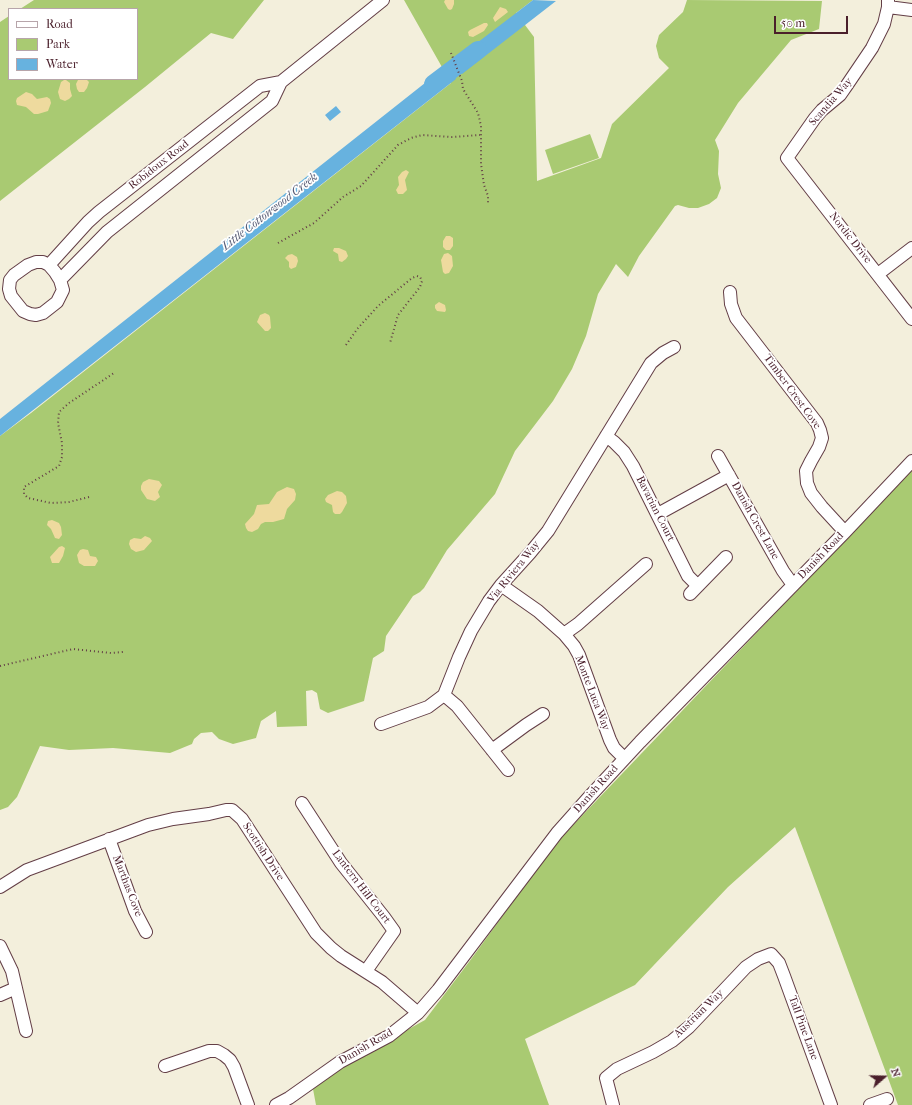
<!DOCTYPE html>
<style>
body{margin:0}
#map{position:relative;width:912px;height:1105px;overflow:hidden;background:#f3efdc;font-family:"IM FELL French Canon",serif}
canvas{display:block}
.legend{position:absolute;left:8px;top:8px;width:130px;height:72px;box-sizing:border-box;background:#fff;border:1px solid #b7a5aa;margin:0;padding:5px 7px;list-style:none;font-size:12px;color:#4a1f2b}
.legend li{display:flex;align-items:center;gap:8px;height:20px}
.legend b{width:20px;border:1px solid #b7a5aa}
.north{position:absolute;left:864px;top:1057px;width:40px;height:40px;-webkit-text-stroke:3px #fff;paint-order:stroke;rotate:70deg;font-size:11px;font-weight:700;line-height:16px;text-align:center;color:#4a1f2b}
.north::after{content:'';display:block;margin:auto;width:14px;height:18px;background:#4a1f2b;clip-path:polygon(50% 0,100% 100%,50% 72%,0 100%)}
.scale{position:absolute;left:774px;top:16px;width:74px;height:18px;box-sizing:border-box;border:2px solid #4a1f2b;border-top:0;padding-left:5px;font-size:12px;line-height:14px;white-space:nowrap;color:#4a1f2b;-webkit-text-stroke:3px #fff;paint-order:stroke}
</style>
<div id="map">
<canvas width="912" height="1105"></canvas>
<ul class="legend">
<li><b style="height:5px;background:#fff"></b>Road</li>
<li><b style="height:11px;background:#a9ca72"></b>Park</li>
<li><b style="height:11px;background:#67b2df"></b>Water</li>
</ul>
<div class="north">N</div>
<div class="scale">50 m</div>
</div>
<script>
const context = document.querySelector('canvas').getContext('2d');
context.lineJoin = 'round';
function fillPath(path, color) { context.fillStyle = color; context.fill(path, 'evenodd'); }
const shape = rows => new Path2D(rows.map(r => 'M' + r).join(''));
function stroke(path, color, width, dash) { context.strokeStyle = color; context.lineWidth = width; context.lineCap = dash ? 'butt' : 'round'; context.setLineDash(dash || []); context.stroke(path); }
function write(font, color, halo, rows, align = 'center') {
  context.font = font + ' "IM FELL French Canon",serif'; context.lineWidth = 3.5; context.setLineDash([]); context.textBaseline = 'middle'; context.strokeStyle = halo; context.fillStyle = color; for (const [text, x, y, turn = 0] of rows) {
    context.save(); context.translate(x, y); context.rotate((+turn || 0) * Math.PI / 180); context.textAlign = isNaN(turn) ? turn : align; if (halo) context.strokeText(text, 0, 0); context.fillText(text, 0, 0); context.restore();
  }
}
const green = shape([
 [34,0,264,0,233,39,211,33,145,87,0,201,0,22,9,16,9,79,137,79,137,9,20,9],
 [404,0,533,0,516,13,534,37,537,181,601,158,612,124,669,68,659,58,656,46,659,35,683,12,687,0,822,1,819,29,791,40,738,103,715,140,719,151,718,174,721,188,717,198,709,204,698,208,689,208,678,205,675,206,639,256,628,277,616,264,598,294,586,336,572,369,553,401,515,451,495,494,447,550,424,588,420,592,413,596,386,636,384,651,373,658,364,701,328,713,320,709,317,693,312,690,306,691,307,726,277,727,276,711,261,721,256,738,233,744,219,739,212,732,201,733,194,739,192,744,170,753,113,748,69,750,40,746,17,797,8,807,0,810,0,436,31,413,451,83],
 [590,134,599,158,553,174,545,150],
 [912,470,912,1105,898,1105,795,827,728,887,635,985,525,1039,549,1105,316,1105,313,1089,353,1060,425,1020,469,962,555,844]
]);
const sand = shape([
 [445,0,454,0,454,4,452,9,450,10,448,9,444,2],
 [500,7,506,9,508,12,495,22,493,18],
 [484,23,487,23,488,25,484,31,473,37,469,36,468,32,470,30],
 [64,80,66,80,70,83,70,89,72,96,69,99,65,101,60,99,58,92,61,82],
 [78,80,87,80,89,82,87,88,84,92,79,92,77,89,76,84],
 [26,92,32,94,37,99,47,97,50,99,51,103,48,111,38,114,34,114,26,107,17,105,16,101,17,98],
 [406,170,409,172,405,180,407,190,403,194,398,194,396,190,399,185,398,177,402,172],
 [446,236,450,236,453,238,453,246,450,250,446,250,443,247,443,241],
 [334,248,339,248,346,251,348,256,346,259,342,262,339,261,338,254,333,251],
 [448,253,452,256,453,266,449,273,445,274,443,272,441,260,444,254],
 [292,254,297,257,298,261,296,267,291,269,289,267,289,262,285,258,288,255],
 [439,302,445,305,446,310,445,312,437,311,435,308,435,305],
 [265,313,269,315,270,317,271,328,268,331,265,331,257,322,260,315],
 [149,479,159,481,162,485,158,492,160,497,155,501,147,499,141,490,141,486,143,482],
 [287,487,294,489,296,494,295,500,287,509,284,519,273,522,265,522,261,524,258,529,252,532,248,531,246,528,245,524,254,514,257,505,269,504,277,492],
 [337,491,342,492,346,496,347,503,342,512,340,514,335,514,333,512,332,505,326,502,325,499,328,495],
 [52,520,59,523,61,527,62,535,59,539,55,538,51,529,47,525,48,521],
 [145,536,150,538,152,541,144,550,136,552,131,549,129,544,130,540,134,538,141,539],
 [62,546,65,548,63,556,59,563,52,563,50,557,59,547],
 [83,549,88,550,90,556,96,557,98,561,95,566,84,566,79,563,77,555,80,550]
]);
const water = shape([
 [533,0,556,1,462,74,456,59],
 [449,64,456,79,0,436,0,419],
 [336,106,341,112,330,121,325,115]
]);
const river = shape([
 [433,84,478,50]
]);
const path = shape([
 [451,53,462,81,463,89,478,113,481,126,481,164,484,185,488,196,488,205],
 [278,243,314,223,343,197,361,186,398,145,411,138,422,135,452,137,480,135],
 [346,345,358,328,378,306,412,278,417,276,420,277,422,281,420,287,398,315,390,343],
 [89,497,69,502,51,503,28,498,24,494,24,487,59,466,62,457,62,443,58,423,59,412,69,403,114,373],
 [0,666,73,649,111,653,123,652]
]);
const minor = shape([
 [888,0,888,7,884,24,872,48,847,85,840,95,822,110,815,118,787,158,912,319],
 [888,7,912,10],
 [36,262,43,262,49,265,55,272,60,280,63,290,57,302,43,313,36,315,30,314,23,311,11,296,9,289,10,280,14,275,28,265,36,262],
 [49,265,88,222,99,212,260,86,281,82],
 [878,274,912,248],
 [60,280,107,232,272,101,281,82,383,0],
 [730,292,731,304,736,318,817,423,820,430,822,438,819,447,811,461,806,471,807,483,811,493,822,507,845,532],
 [606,436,614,442,624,452,633,466,688,576,698,586],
 [718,456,783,571,793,585],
 [658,514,729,475],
 [501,585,538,611,564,634,574,646,579,655,610,740,614,748,624,758],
 [690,594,726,557],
 [564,634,578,624,646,564],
 [444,695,457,706,508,770],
 [381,724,428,707,444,695,459,657,471,631,489,601,501,585,530,553,548,531,651,363,663,353,674,347],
 [492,750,526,725,543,714],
 [302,803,341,863,384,917,394,931,366,971],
 [109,839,135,911,146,932],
 [0,887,27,870,148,825,173,819,209,814,226,810,232,810,242,819,316,933,331,948,341,956,382,982,418,1013],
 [0,946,12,971,26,1031],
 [0,995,16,988],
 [165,1066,209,1051,217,1051,224,1055,230,1060,234,1067,248,1105],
 [276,1105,289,1098,340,1062,389,1036,418,1013,438,990,557,833,590,796,640,742,845,532,912,461],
 [613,1105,606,1078,617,1069,653,1052,672,1041,689,1027,746,967,758,959,771,954,779,963,784,976,831,1105],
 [870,1105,887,1099]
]);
const streetNames = [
 ["Scandia Way",831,102,-49],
 ["Robidoux Road",159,165,-38],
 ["Nordic Drive",850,238,52],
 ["Timber Crest Cove",792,392,54],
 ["Bavarian Court",655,509,63],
 ["Danish Crest Lane",755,521,61],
 ["Danish Road",821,556,-46],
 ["Via Riviera Way",514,572,-51],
 ["Monte Luca Way",592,693,69],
 ["Danish Road",596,789,-48],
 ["Scottish Drive",263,852,57],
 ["Marthas Cove",127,886,69],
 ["Lantern Hill Court",361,887,53],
 ["Austrian Way",699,1014,-44],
 ["Tall Pine Lane",803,1028,70],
 ["Danish Road",366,1047,-30]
];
const waterNames = [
 ["Little Cottonwood Creek",270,212,-38]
];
fillPath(green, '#a9ca72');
fillPath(sand, '#eeda9e');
fillPath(water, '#67b2df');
stroke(river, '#67b2df', 18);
stroke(minor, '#633e46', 14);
stroke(path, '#633e46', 2, [1, 3]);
stroke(minor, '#fff', 12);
write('11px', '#4a1f2b', '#fff', streetNames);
write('italic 12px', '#565a73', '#fff', waterNames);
</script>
